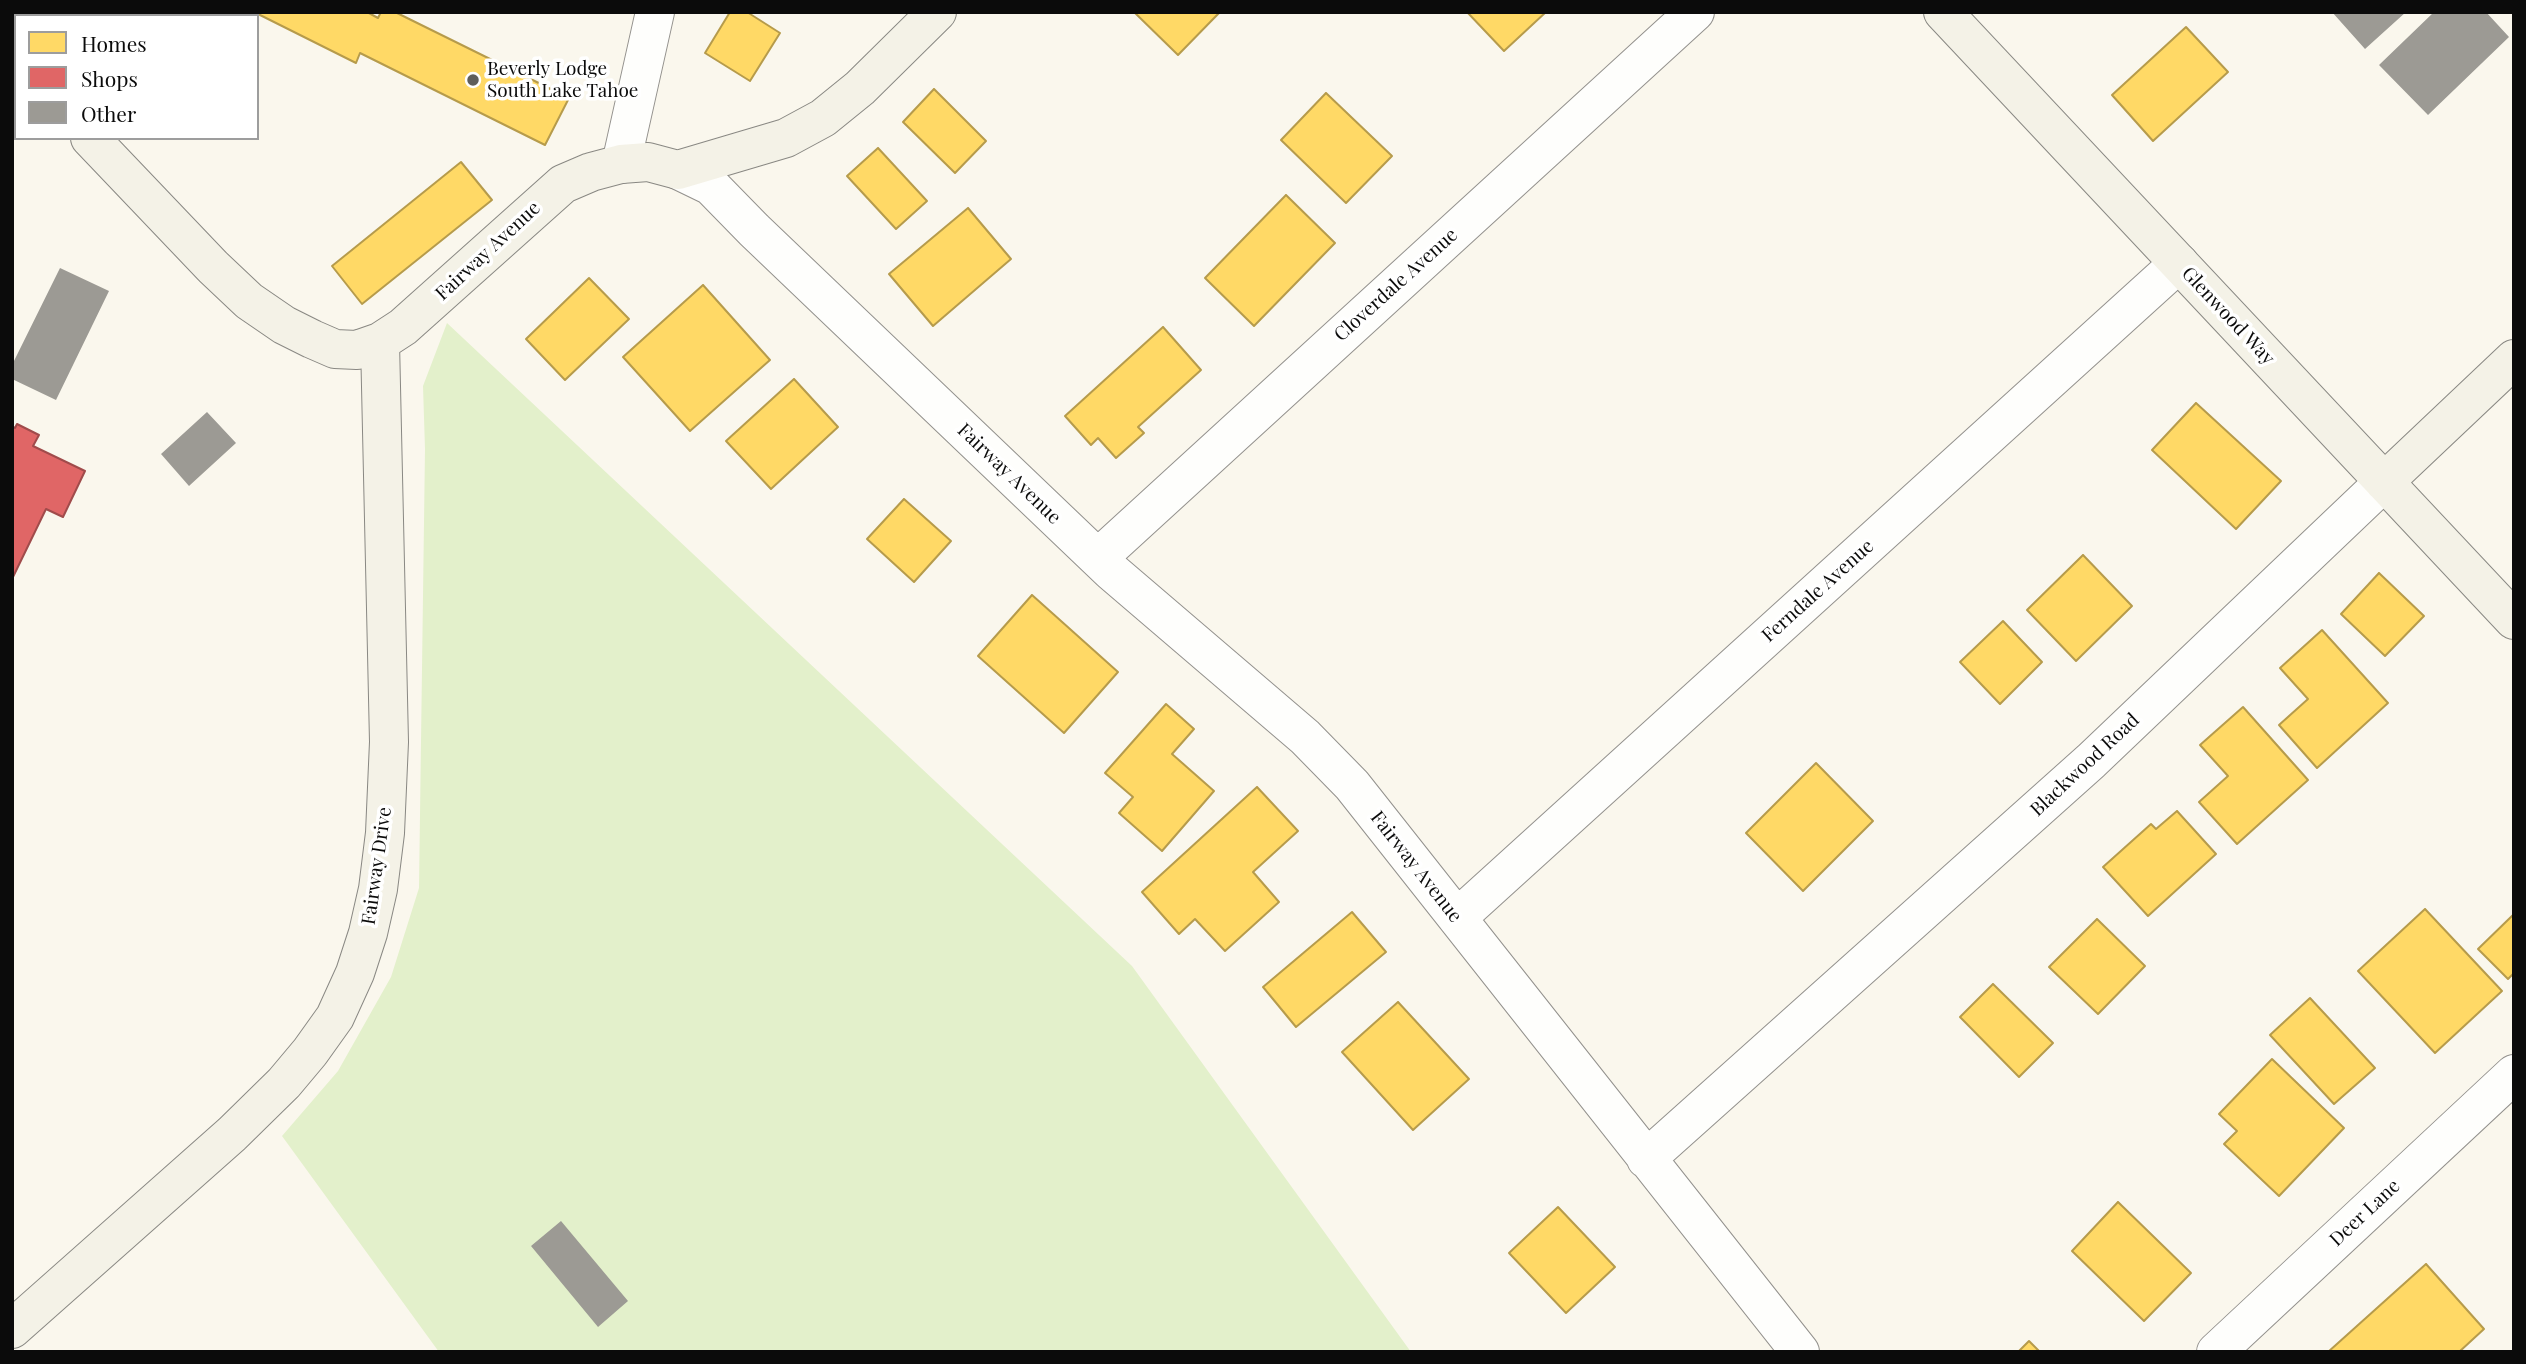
<!DOCTYPE html>
<style>
body{margin:0}
#map{position:relative;width:2526px;height:1364px;overflow:hidden;background:#faf7ed;font-family:"Playfair Display",serif}
canvas{display:block}
.frame{position:absolute;inset:0;border:14px solid #0b0b0b;pointer-events:none}
.legend{position:absolute;left:14px;top:14px;width:245px;height:126px;box-sizing:border-box;background:#fff;border:2px solid #9d9d9d;margin:0;padding:9px 12px;list-style:none;font-size:21px;color:#0b0b0b}
.legend li{display:flex;align-items:center;gap:14px;height:35px}
.legend b{width:35px;border:2px solid #9d9d9d}
</style>
<div id="map">
<canvas width="2526" height="1364"></canvas>
<div class="frame"></div>
<ul class="legend">
<li><b style="height:19px;background:#ffd966"></b>Homes</li>
<li><b style="height:19px;background:#e06666"></b>Shops</li>
<li><b style="height:19px;background:#9c9a94"></b>Other</li>
</ul>
</div>
<script>
const context = document.querySelector('canvas').getContext('2d');
context.lineJoin = 'round';
function fillPath(path, color) { context.fillStyle = color; context.fill(path, 'evenodd'); }
const shape = rows => new Path2D(rows.map(r => 'M' + r).join(''));
function stroke(path, color, width, dash) { context.strokeStyle = color; context.lineWidth = width; context.lineCap = dash ? 'butt' : 'round'; context.setLineDash(dash || []); context.stroke(path); }
function write(font, color, halo, rows, align = 'center') {
  context.font = font + ' "Playfair Display",serif'; context.lineWidth = 7; context.setLineDash([]); context.textBaseline = 'middle'; context.strokeStyle = halo; context.fillStyle = color; for (const [text, x, y, turn = 0] of rows) {
    context.save(); context.translate(x, y); context.rotate((+turn || 0) * Math.PI / 180); context.textAlign = isNaN(turn) ? turn : align; if (halo) context.strokeText(text, 0, 0); context.fillText(text, 0, 0); context.restore();
  }
}
const green = shape([
 [447,323,1132,966,1411,1352,439,1352,282,1136,338,1071,391,977,419,888,425,449,423,386]
]);
const homes = shape([
 [254,12,367,12,378,18,381,12,395,12,569,98,545,145,360,53,356,63,254,12],
 [730,12,747,12,780,33,750,81,705,53,730,12],
 [1134,12,1220,12,1178,55,1134,12],
 [1467,12,1546,12,1504,51,1467,12],
 [2186,27,2228,72,2153,141,2112,95,2186,27],
 [934,89,986,141,955,173,903,122,934,89],
 [1326,93,1392,156,1346,203,1281,140,1326,93],
 [878,148,927,201,896,229,847,176,878,148],
 [461,162,492,200,362,304,332,266,461,162],
 [1286,195,1335,243,1254,326,1205,278,1286,195],
 [968,208,1011,259,933,326,889,274,968,208],
 [589,278,629,319,565,380,526,339,589,278],
 [703,285,770,360,690,431,623,357,703,285],
 [1163,327,1201,370,1138,427,1144,433,1116,458,1098,438,1091,445,1065,416,1163,327],
 [794,379,838,427,771,489,726,441,794,379],
 [2196,403,2281,481,2236,529,2152,450,2196,403],
 [904,499,951,541,914,582,867,539,904,499],
 [2083,555,2132,606,2076,661,2027,610,2083,555],
 [2379,573,2424,616,2385,656,2341,614,2379,573],
 [1032,595,1118,672,1064,733,978,656,1032,595],
 [2003,621,2042,662,2000,704,1960,662,2003,621],
 [2322,630,2388,703,2317,768,2279,725,2308,699,2280,668,2322,630],
 [1166,704,1194,729,1172,754,1214,791,1162,851,1119,813,1133,797,1105,773,1166,704],
 [2243,707,2308,780,2237,844,2199,802,2228,776,2200,745,2243,707],
 [1816,763,1873,821,1803,891,1746,833,1816,763],
 [1257,787,1298,831,1253,872,1279,902,1225,951,1195,919,1179,934,1142,892,1257,787],
 [2177,811,2216,854,2148,916,2103,867,2151,824,2156,829,2177,811],
 [2425,909,2502,991,2435,1053,2358,971,2425,909],
 [1352,912,1386,952,1296,1027,1263,987,1352,912],
 [2514,914,2514,973,2508,979,2478,949,2514,914],
 [2097,919,2145,966,2098,1014,2049,967,2097,919],
 [1993,984,2053,1043,2019,1077,1960,1017,1993,984],
 [2310,998,2375,1068,2334,1104,2270,1035,2310,998],
 [1398,1002,1469,1079,1413,1130,1342,1052,1398,1002],
 [2272,1059,2344,1128,2279,1196,2224,1144,2237,1131,2219,1114,2272,1059],
 [2118,1202,2191,1273,2144,1321,2072,1251,2118,1202],
 [1558,1207,1615,1267,1566,1313,1509,1253,1558,1207],
 [2426,1264,2484,1329,2459,1352,2328,1352,2426,1264],
 [2029,1341,2040,1352,2018,1352,2029,1341]
]);
const shops = shape([
 [17,424,39,435,33,446,85,471,63,517,46,509,13,577,12,426,15,428,17,424]
]);
const building = shape([
 [2332,12,2406,12,2365,49],
 [2434,12,2486,12,2509,37,2428,115,2379,65],
 [60,268,109,291,56,400,12,379,12,365],
 [207,412,236,443,189,486,161,454],
 [561,1221,628,1301,598,1327,531,1246]
]);
const street = shape([
 [621,164,655,12],
 [678,170,711,186,754,230,1111,571,1305,737,1352,785,1800,1352],
 [1098,558,1695,12],
 [1457,918,2179,263],
 [1646,1159,2091,761,2384,482],
 [2216,1352,2514,1074]
]);
const secondary = shape([
 [1943,12,2514,620],
 [12,71,16,73],
 [90,138,213,267,249,301,284,325,312,339,335,349,357,350,380,342,403,327,563,184,591,172,621,164,648,162,678,170,786,138,823,118,860,88,937,12],
 [2384,482,2514,359],
 [12,1329,232,1134,284,1083,310,1052,335,1017,355,973,368,933,378,889,385,833,389,742,380,342]
]);
const markers = [
 [473,80,7,"#5f5e5a"]
];
const poiNames = [
 ["Beverly Lodge",487,69],
 ["South Lake Tahoe",487,91]
];
const streetNames = [
 ["Fairway Avenue",488,251,-43],
 ["Cloverdale Avenue",1396,285,-42],
 ["Glenwood Way",2228,316,47],
 ["Fairway Avenue",1009,474,44],
 ["Ferndale Avenue",1818,591,-42],
 ["Blackwood Road",2085,765,-43],
 ["Fairway Drive",377,866,-82],
 ["Fairway Avenue",1416,867,52],
 ["Deer Lane",2365,1213,-43]
];
fillPath(green, '#e3f0cb');
fillPath(homes, '#ffd966');
stroke(homes, '#b69b4b', 2);
fillPath(shops, '#e06666');
stroke(shops, '#a04b4b', 2);
fillPath(building, '#9c9a94');
stroke(street, '#93918d', 40);
stroke(secondary, '#898883', 40);
stroke(street, '#fefefc', 38);
stroke(secondary, '#f4f2e7', 38);
for (const [x, y, r, color] of markers) { const dot = new Path2D(); dot.arc(x, y, r, 0, 2 * Math.PI); context.fillStyle = color; context.fill(dot); stroke(dot, '#fff', 2.5); }
write('19px', '#0b0b0b', '#fff', poiNames, 'left');
write('19px', '#0b0b0b', '#fff', streetNames);
</script>
